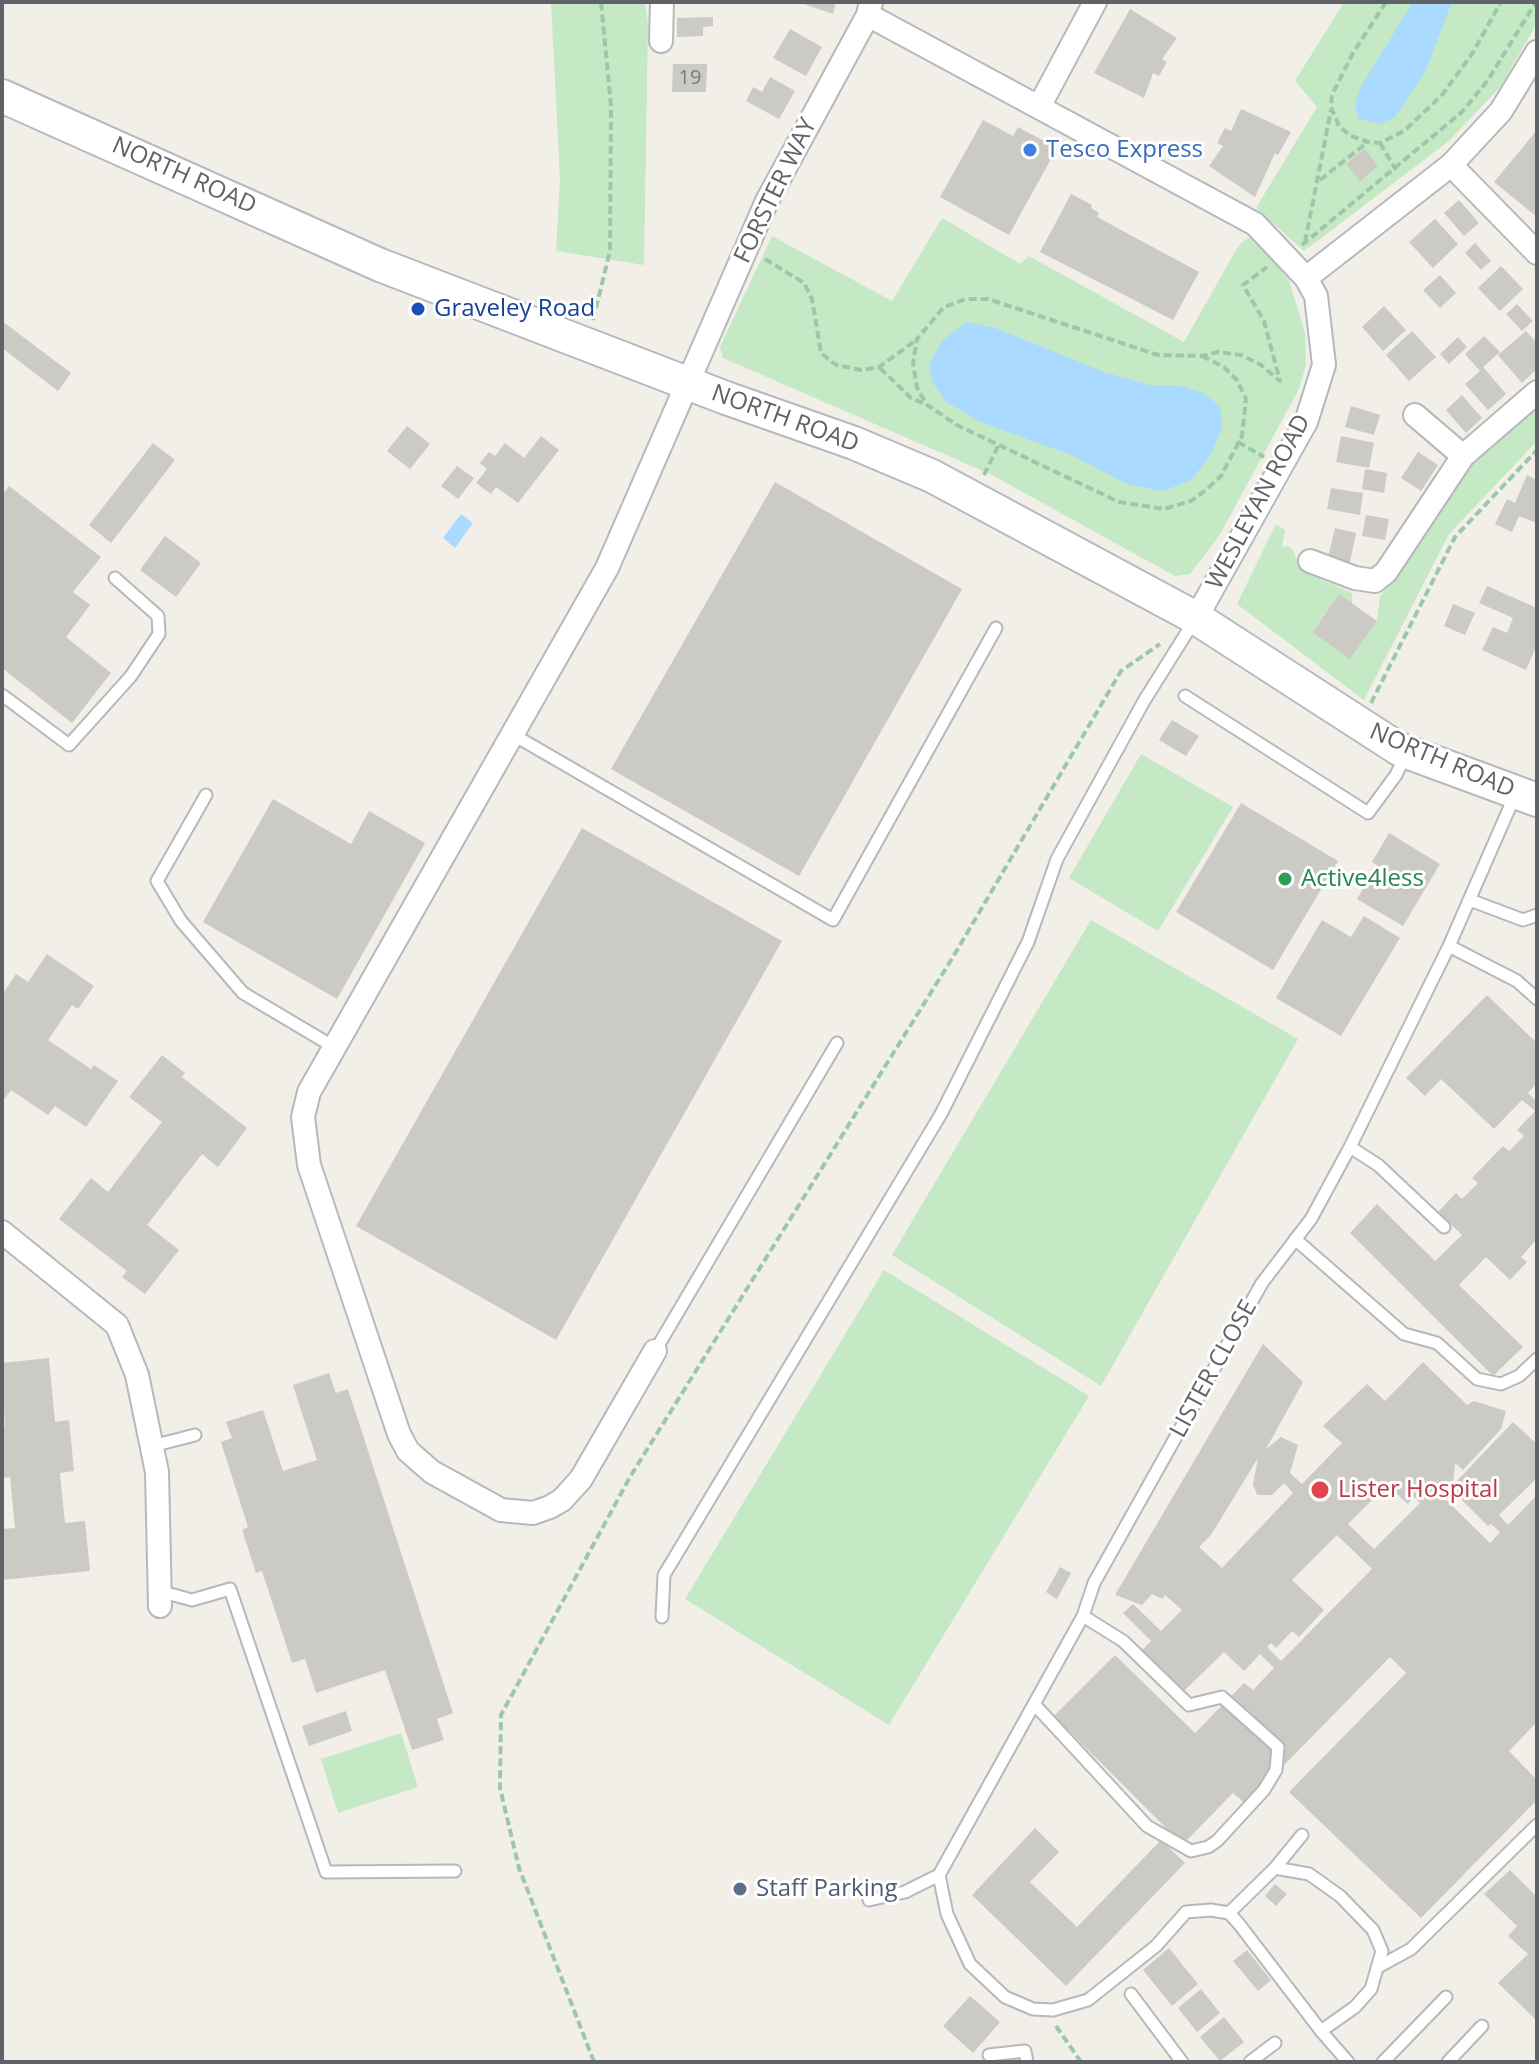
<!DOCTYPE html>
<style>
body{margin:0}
#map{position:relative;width:1539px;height:2064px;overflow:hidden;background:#f1efe8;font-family:"Open Sans",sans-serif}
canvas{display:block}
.frame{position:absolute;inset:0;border:4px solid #5f6368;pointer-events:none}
</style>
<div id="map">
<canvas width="1539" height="2064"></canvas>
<div class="frame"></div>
</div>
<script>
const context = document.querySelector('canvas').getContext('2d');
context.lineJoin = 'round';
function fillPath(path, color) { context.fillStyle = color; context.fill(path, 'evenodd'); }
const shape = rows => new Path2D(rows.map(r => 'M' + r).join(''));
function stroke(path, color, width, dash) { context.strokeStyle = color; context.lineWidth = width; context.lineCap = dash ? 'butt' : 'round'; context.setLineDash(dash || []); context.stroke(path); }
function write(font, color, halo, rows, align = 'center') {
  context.font = font + ' "Open Sans",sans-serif'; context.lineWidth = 6; context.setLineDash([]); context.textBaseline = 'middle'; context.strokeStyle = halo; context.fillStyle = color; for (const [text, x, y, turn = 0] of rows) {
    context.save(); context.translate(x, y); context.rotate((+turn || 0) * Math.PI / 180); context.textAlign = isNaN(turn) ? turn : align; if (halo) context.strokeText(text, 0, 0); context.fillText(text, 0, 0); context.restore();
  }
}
const green = shape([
 [551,2,645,2,648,24,644,265,556,251,560,180],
 [1344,2,1537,2,1537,23,1501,86,1449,141,1304,251,1256,208,1317,107,1295,81],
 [942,218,1020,264,1029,256,1184,342,1239,245,1248,238,1254,239,1289,280,1305,333,1306,365,1299,389,1219,536,1190,574,1175,576,990,474,723,358,720,347,772,236,892,301],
 [1537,397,1537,441,1449,534,1364,700,1237,604,1276,524,1285,530,1282,546,1291,547,1303,572,1352,593,1352,604,1338,595,1312,631,1350,658,1377,621,1380,597,1467,467],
 [1141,754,1233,807,1158,931,1069,878],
 [1091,920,1298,1039,1101,1386,892,1255],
 [884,1270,1089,1396,889,1725,685,1599],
 [401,1733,418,1787,338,1813,321,1759]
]);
const water = shape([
 [1413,2,1452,2,1425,72,1395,117,1380,124,1358,119,1355,105,1360,88],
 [967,322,995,328,1104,372,1149,385,1180,386,1203,393,1220,406,1222,429,1210,456,1191,480,1163,491,1129,485,1071,455,981,422,946,402,933,383,929,364,943,340],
 [461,514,473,523,455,548,443,538]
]);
const building = shape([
 [798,2,836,2,833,14],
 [1130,9,1177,38,1162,59,1167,62,1159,76,1153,73,1144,98,1094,73],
 [713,17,713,26,703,27,703,36,677,37,677,18],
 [790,29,822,47,806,76,773,58],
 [673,64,707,64,706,92,672,92],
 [770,77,795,91,779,119,746,101,753,87,762,92],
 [1241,109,1291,132,1278,155,1275,153,1255,197,1209,166,1223,146,1217,143,1225,128,1231,131],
 [983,120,1013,136,1018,127,1057,148,1009,235,940,197],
 [1537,130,1537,217,1494,182],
 [1365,149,1378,166,1360,181,1346,164],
 [1071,194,1092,205,1091,208,1099,213,1097,217,1199,272,1173,320,1040,252],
 [1459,200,1479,223,1464,236,1444,213],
 [1435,219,1458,244,1433,268,1409,242],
 [1475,243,1491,261,1481,270,1465,253],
 [1501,266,1523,289,1500,311,1478,288],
 [1440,275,1456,293,1440,308,1423,290],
 [1517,304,1533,321,1522,331,1506,314],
 [1384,306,1406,330,1383,351,1362,327],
 [2,321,71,373,58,391,2,348],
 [1412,331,1436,357,1409,381,1386,355],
 [1526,331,1537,343,1537,369,1522,383,1498,355],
 [1484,336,1500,352,1483,367,1506,394,1488,410,1465,384,1480,371,1465,354],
 [1458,337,1467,347,1449,364,1440,354],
 [1462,395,1482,418,1466,433,1446,410],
 [1351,406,1380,415,1374,435,1345,427],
 [407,426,430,444,410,469,387,451],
 [541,436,559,450,518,503,496,487,491,494,476,483,487,469,480,463,489,452,495,456,505,443,524,458],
 [1341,436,1374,443,1369,468,1336,462],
 [153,443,175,460,111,543,89,525],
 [1418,452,1438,465,1421,491,1401,478],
 [457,466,474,478,458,499,441,486],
 [1365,469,1387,473,1384,493,1362,489],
 [1527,475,1537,480,1537,523,1519,516,1512,532,1495,524,1507,499,1515,503],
 [775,482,962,589,799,876,611,769],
 [9,486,101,557,73,592,90,605,66,637,111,673,72,723,2,668,2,495],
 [1331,488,1363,493,1360,515,1327,509],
 [1366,515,1389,519,1385,540,1362,536],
 [1335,528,1356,533,1350,562,1328,558],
 [165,536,201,563,176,597,140,570],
 [1487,586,1537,608,1537,645,1526,670,1482,650,1493,627,1507,633,1513,618,1479,603],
 [1339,594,1377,621,1350,659,1312,632],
 [1453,604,1475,613,1465,635,1444,626],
 [1172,720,1199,736,1186,756,1159,740],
 [273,799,351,844,369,811,425,843,337,999,203,922],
 [1241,803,1338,861,1273,970,1176,912],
 [582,828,782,941,556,1340,356,1226],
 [1389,833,1440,864,1403,926,1357,899,1377,865,1372,862],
 [1364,916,1400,938,1341,1036,1276,998,1322,920,1351,937],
 [47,954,94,986,78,1009,72,1005,48,1040,91,1069,94,1065,118,1081,86,1127,55,1106,48,1115,11,1090,2,1102,2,995,16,974,28,982],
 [1487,995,1537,1043,1537,1083,1528,1093,1537,1102,1537,1239,1521,1257,1527,1262,1510,1280,1486,1257,1459,1285,1523,1347,1493,1376,1350,1233,1377,1204,1435,1261,1462,1235,1438,1212,1456,1193,1462,1199,1478,1183,1472,1178,1503,1146,1509,1151,1524,1136,1517,1130,1535,1111,1522,1100,1494,1129,1441,1079,1425,1096,1406,1078],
 [162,1055,185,1073,182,1077,247,1128,218,1167,202,1154,147,1225,179,1250,145,1294,122,1277,127,1271,59,1219,91,1178,108,1192,162,1122,129,1097],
 [1263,1344,1303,1382,1266,1449,1281,1437,1298,1445,1290,1473,1302,1484,1342,1443,1323,1426,1367,1384,1385,1401,1423,1362,1467,1405,1474,1401,1506,1411,1501,1429,1463,1470,1455,1463,1453,1485,1513,1422,1537,1444,1537,1478,1499,1515,1508,1525,1537,1495,1537,1722,1509,1751,1537,1780,1537,1800,1421,1918,1289,1792,1406,1673,1390,1657,1246,1804,1233,1793,1187,1840,1175,1837,1054,1716,1115,1655,1195,1733,1244,1683,1253,1690,1274,1668,1260,1654,1244,1671,1224,1652,1184,1691,1142,1650,1151,1641,1123,1613,1133,1604,1161,1631,1182,1610,1165,1595,1163,1599,1152,1594,1142,1605,1115,1595],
 [1258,1458,1253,1484,1257,1495,1272,1495,1284,1483,1293,1493,1222,1568,1199,1547,1211,1535],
 [1387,1485,1408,1504,1414,1497,1420,1503,1374,1549,1348,1524],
 [1451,1489,1488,1526,1491,1524,1500,1532,1490,1543,1443,1497],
 [1337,1535,1372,1569,1281,1661,1267,1647,1271,1643,1276,1648,1292,1631,1299,1637,1324,1610,1292,1580],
 [49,1358,55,1422,69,1420,74,1471,60,1473,65,1523,85,1521,90,1571,2,1580,2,1529,15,1528,10,1477,2,1478,2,1427,5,1427,2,1363],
 [329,1373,336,1393,348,1389,453,1713,437,1719,444,1740,412,1750,385,1670,316,1693,305,1659,292,1663,262,1571,256,1573,242,1530,248,1527,221,1442,232,1438,226,1422,263,1410,283,1471,317,1460,293,1385],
 [1060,1567,1071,1573,1057,1599,1046,1592],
 [346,1711,352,1731,309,1746,302,1726],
 [1035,1828,1059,1852,1030,1882,1077,1927,1161,1840,1185,1863,1066,1986,972,1895],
 [1510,1870,1537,1897,1537,2021,1498,1983,1528,1954,1508,1936,1517,1926,1484,1894],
 [1275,1884,1287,1894,1276,1906,1265,1896],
 [1169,1948,1198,1984,1172,2006,1143,1970],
 [1247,1950,1271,1980,1258,1991,1233,1961],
 [1201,1989,1220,2013,1197,2032,1178,2008],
 [970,1996,1000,2022,973,2053,943,2026],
 [1224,2017,1244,2042,1220,2061,1200,2037]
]);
const path = shape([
 [1386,2,1353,53,1332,95,1331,107,1339,126,1351,136,1368,142,1380,143,1404,131,1442,95,1472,54,1501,2],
 [1380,143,1396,170],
 [1320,180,1368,142],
 [1305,242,1331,110],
 [1302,245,1462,112,1488,80,1536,2],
 [765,259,804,283,812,299,821,353,836,365,861,370,879,367,915,341],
 [593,320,610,251,611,106,601,2],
 [1202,356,1224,367,1237,380,1246,399,1242,436,1221,476,1206,490,1191,501,1164,509,1119,502,957,425,927,405,917,388,913,363,917,339,944,307,966,299,988,299,1158,355,1202,356,1218,352,1241,355,1261,365,1280,381,1264,321,1243,285,1267,267],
 [880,368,911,398,925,404],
 [1238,442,1264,457],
 [984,475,999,444],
 [1371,703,1455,537,1537,450],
 [1056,2026,1081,2062],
 [594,2062,519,1868,500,1788,501,1715,630,1477,953,957,1121,671,1160,644]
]);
const service = shape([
 [2,695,69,745,131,676,159,634,158,616,115,578],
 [1185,696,1368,813,1396,775,1405,756],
 [512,734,833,920,996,628],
 [206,795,157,881,181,921,243,993,334,1047],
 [1470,900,1523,920,1537,915],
 [1449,946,1517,981,1537,999],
 [1350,1147,1378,1165,1444,1227],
 [1295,1239,1404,1334,1437,1343,1477,1379,1501,1384,1519,1376,1537,1359],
 [655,1351,837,1043],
 [152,1446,195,1435],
 [159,1591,192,1600,230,1589,326,1872,455,1871],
 [662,1617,664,1575,941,1114,1028,942,1057,859,1144,701,1194,621],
 [1034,1704,1147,1826,1191,1851,1208,1847,1217,1841,1264,1790,1276,1770,1278,1747,1222,1697,1189,1705,1123,1641,1083,1616],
 [1275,1868,1302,1835],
 [939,1875,947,1914,970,1964,1005,1997,1033,2009,1053,2010,1088,2000,1156,1946,1186,1912,1211,1910,1229,1913,1239,1924,1321,2031,1355,2007,1371,1989,1382,1951,1373,1930,1340,1896,1309,1874,1275,1868,1229,1913],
 [869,1900,905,1892,939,1875,1083,1616,1094,1583,1262,1283,1311,1219,1350,1147,1449,946,1516,793],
 [1380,1966,1411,1949,1537,1825],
 [1131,1994,1182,2062],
 [1321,2031,1348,2062],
 [989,2055,1025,2051,1027,2062],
 [1250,2062,1275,2043],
 [1383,2062,1446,1997],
 [1448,2062,1482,2026]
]);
const minor = shape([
 [868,15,1255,224,1306,278,1316,296,1324,365,1306,422,1196,618],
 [661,41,662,2],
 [1040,105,1095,2],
 [1451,165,1537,253],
 [1306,278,1451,165,1501,111,1537,52],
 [1415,415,1463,456],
 [1310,561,1355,578,1375,581,1386,572,1463,456,1537,392],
 [2,1232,117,1325,137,1375,157,1472,160,1606],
 [655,1351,581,1479,562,1500,550,1507,533,1513,501,1510,432,1472,408,1451,399,1434,309,1165,303,1117,309,1092,607,568,767,201,868,15,871,2]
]);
const secondary = shape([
 [2,96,380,265,726,398,854,443,932,476,1196,618,1399,749,1537,800]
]);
const markers = [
 [1030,150,8,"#3f7fe0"],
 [418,309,8,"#1a4fb4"],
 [1285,879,8,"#2e9e5b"],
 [1320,1490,10,"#e0444e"],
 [740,1889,8,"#5c6f8a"]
];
const numberNames = [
 ["19",690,78]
];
const shopNames = [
 ["Tesco Express",1046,150]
];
const streetNames = [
 ["NORTH ROAD",184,176,24],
 ["FORSTER WAY",776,191,-64],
 ["NORTH ROAD",785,419,20],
 ["WESLEYAN ROAD",1259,502,-62],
 ["NORTH ROAD",1442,761,23],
 ["LISTER CLOSE",1214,1369,-61]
];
const transitNames = [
 ["Graveley Road",434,309]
];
const leisureNames = [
 ["Active4less",1301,879]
];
const healthNames = [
 ["Lister Hospital",1338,1490]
];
const serviceNames = [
 ["Staff Parking",756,1889]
];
fillPath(green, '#c5e8c5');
fillPath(water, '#aadaff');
fillPath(building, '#cccac5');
stroke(service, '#b5b8bc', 15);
stroke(minor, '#b5b8bc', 26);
stroke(secondary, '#b6babf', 36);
stroke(path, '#9cc7a9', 4, [8, 4]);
stroke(service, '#fff', 11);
stroke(minor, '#fff', 22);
stroke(secondary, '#fff', 32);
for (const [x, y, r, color] of markers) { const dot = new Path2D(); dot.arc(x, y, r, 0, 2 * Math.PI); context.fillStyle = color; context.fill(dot); stroke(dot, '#fff', 3); }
write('20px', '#7a7d7f', null, numberNames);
write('24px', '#366cbe', '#fff', shopNames, 'left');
write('24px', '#5f6368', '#fff', streetNames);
write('24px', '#164399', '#fff', transitNames, 'left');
write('24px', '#27864d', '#fff', leisureNames, 'left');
write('24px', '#be3a42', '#fff', healthNames, 'left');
write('24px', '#4e5e75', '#fff', serviceNames, 'left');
</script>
